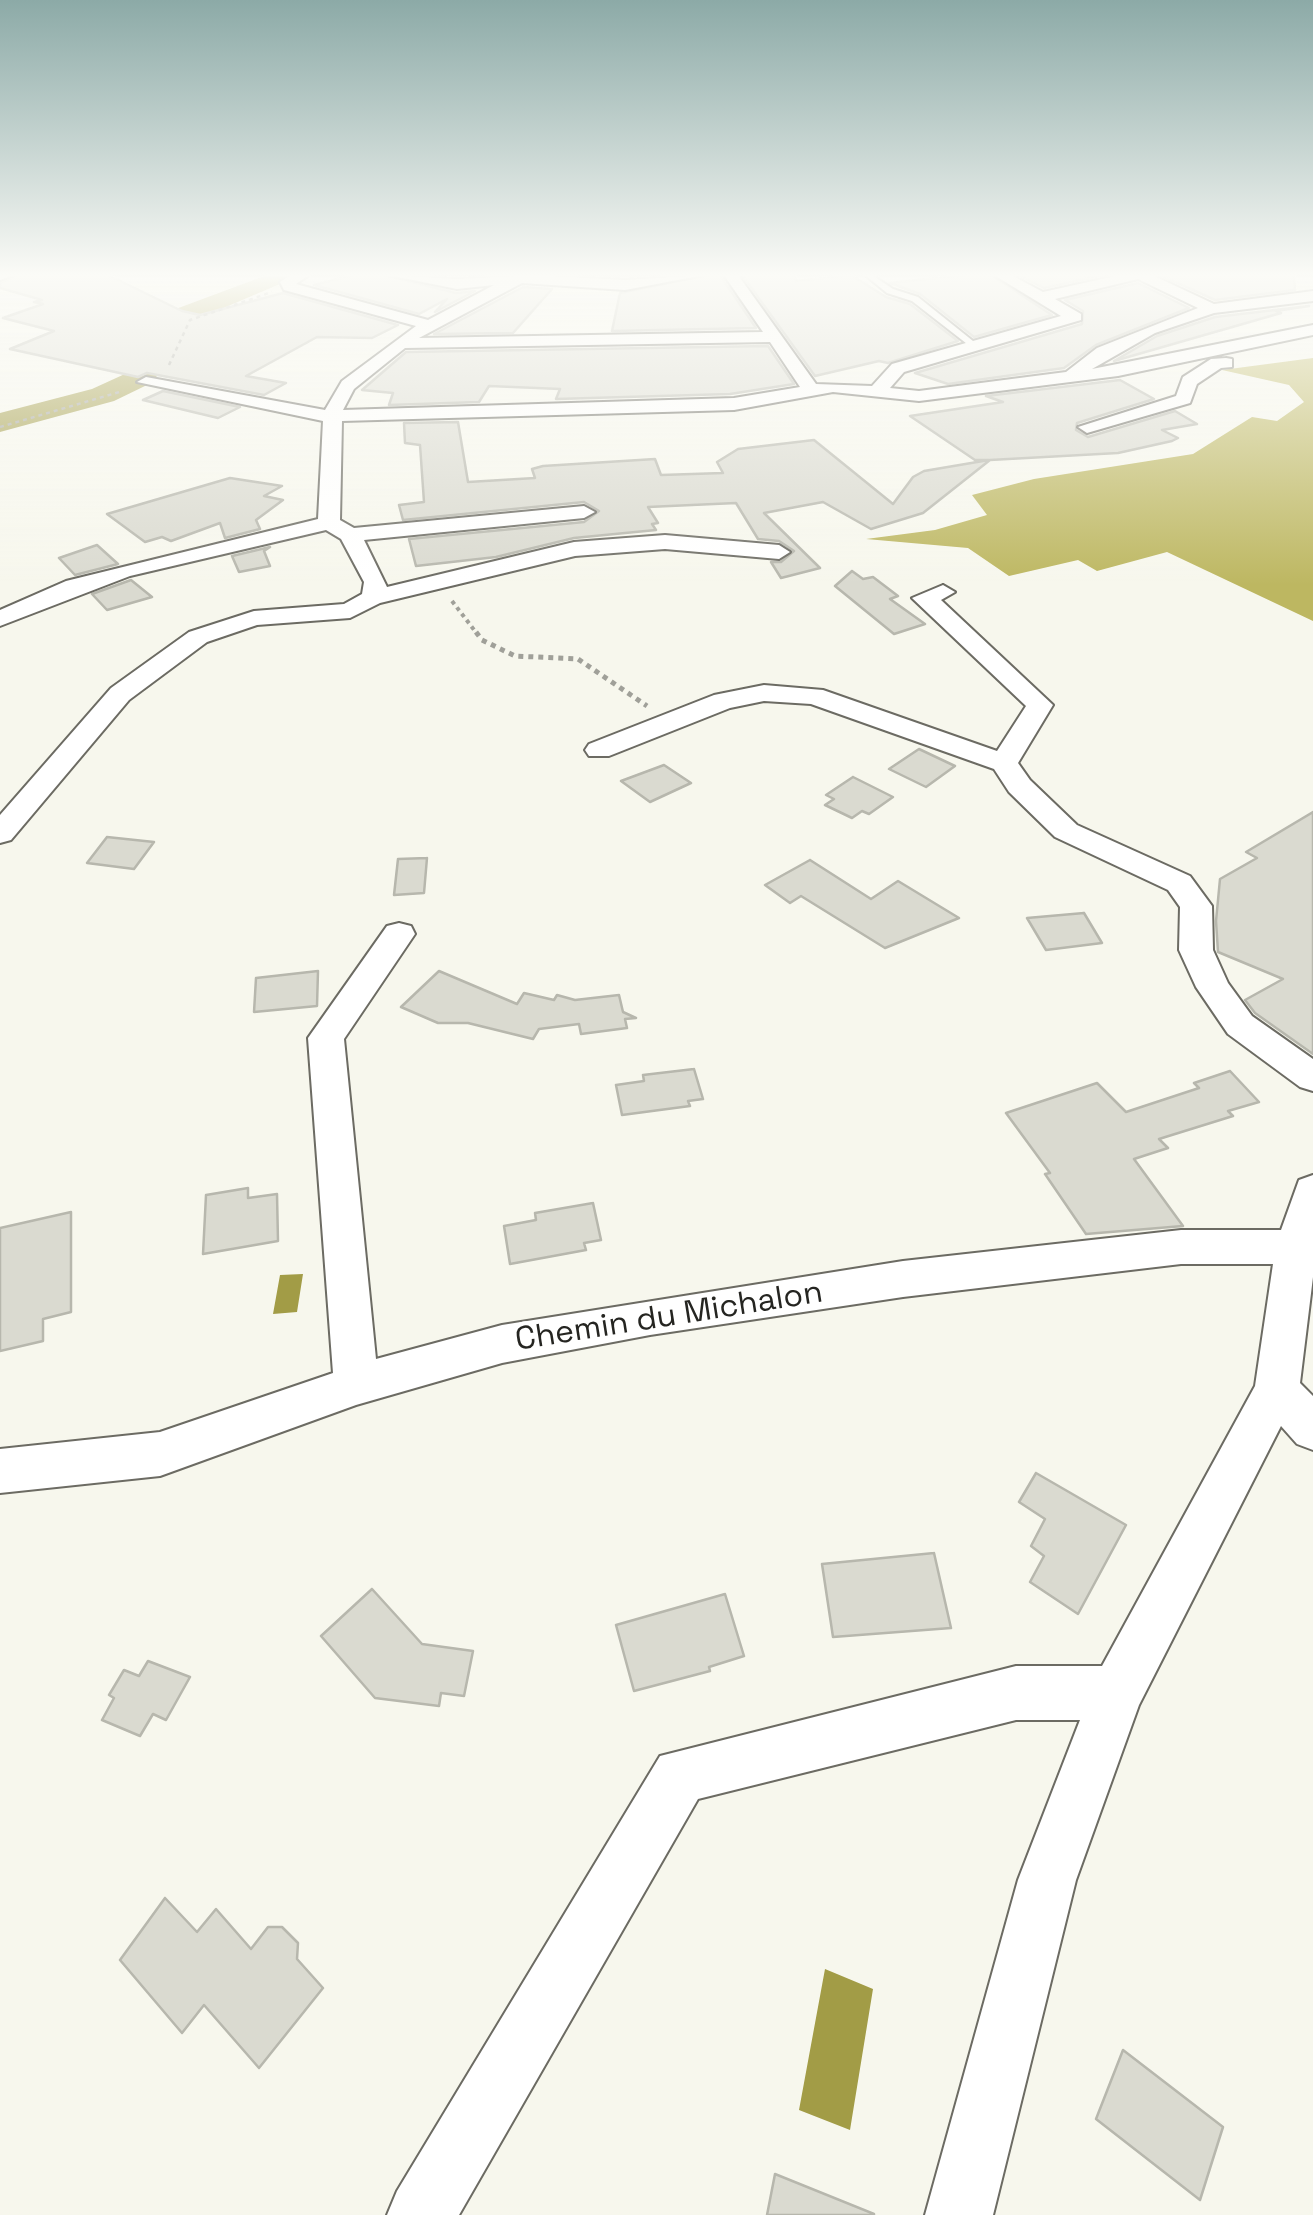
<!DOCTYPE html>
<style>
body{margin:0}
canvas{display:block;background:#f7f7ed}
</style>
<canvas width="1313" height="2215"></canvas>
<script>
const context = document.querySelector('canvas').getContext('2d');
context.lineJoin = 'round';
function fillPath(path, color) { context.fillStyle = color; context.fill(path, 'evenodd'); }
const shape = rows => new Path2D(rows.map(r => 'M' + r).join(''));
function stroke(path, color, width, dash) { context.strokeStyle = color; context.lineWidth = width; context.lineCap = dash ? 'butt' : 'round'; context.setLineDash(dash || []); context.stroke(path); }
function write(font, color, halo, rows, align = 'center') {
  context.font = font + ' "Space Grotesk",sans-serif'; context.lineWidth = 8; context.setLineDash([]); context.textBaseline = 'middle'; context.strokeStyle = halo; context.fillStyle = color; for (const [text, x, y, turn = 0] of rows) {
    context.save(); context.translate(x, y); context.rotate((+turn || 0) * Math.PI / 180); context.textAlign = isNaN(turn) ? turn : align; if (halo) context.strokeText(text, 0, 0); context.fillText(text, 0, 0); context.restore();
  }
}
const forest = shape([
 [1313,358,1313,621,1167,552,1097,571,1078,560,1009,576,968,548,866,539,935,530,987,515,972,495,1034,479,1193,454,1252,417,1277,421,1304,402,1289,385,1222,370]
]);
const water = shape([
 [303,1274,297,1312,273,1314,280,1275],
 [825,1969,873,1989,850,2130,799,2110]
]);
const river = shape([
 [267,275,301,275,186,324,176,359,147,385,114,401,0,432,0,413,92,389,127,373,149,355,165,313,267,275]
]);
const building = shape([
 [17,275,108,275,182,311,200,315,283,293,398,325,372,338,317,337,246,376,286,383,264,395,147,373,138,377,10,349,54,331,3,318,43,304,34,302,42,300,0,288,0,283,17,275],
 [353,275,384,275,456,293,475,291,435,312,447,299,419,314,314,285,353,275],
 [708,275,720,275,756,328,612,331,620,293,708,275],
 [742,275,795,275,796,281,851,275,886,297,910,304,958,341,888,363,879,361,815,376,742,275],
 [965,275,991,275,1052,315,974,337,920,294,890,283,965,275],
 [1018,275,1104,275,1044,288,1018,275],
 [1160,275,1294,275,1295,290,1215,300,1160,275],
 [1138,283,1189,308,1096,345,1064,368,948,384,915,373,1082,324,1083,311,1065,300,1138,283],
 [523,287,552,289,513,333,434,334,523,287],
 [1309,306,1276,311,1281,313,1114,361,1157,336,1215,317,1309,306],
 [768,346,794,384,730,394,556,399,560,389,489,386,479,402,389,405,393,393,362,390,406,352,768,346],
 [1120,380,1154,399,1077,423,1076,430,1088,437,1175,411,1197,424,1162,430,1178,438,1172,441,1118,453,990,460,923,513,871,529,823,502,764,513,820,568,781,578,771,562,781,562,794,551,779,541,758,539,736,503,648,507,658,523,652,524,656,530,574,538,496,557,416,566,409,539,584,522,599,511,584,502,403,520,399,505,424,502,420,445,405,443,404,423,458,422,468,482,535,478,532,469,543,466,655,459,661,475,723,473,717,462,738,449,814,440,893,504,913,477,924,471,989,460,975,460,910,416,1003,402,986,396,1120,380],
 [163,391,240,407,218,418,143,400,163,391],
 [230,478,282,486,264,496,283,500,256,520,260,529,225,538,220,523,171,541,162,537,145,542,107,514,230,478],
 [97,545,118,564,75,575,59,558,97,545],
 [270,547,264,551,270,566,239,572,232,556,270,547],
 [852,571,863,579,873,577,898,596,890,599,925,624,894,634,835,586,852,571],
 [131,580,152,597,107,610,92,594,131,580],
 [919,749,955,766,926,787,889,769,919,749],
 [664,765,691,783,650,802,621,781,664,765],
 [853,777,893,797,869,814,862,811,852,818,825,805,834,799,826,795,853,777],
 [1313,812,1313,1054,1255,1013,1245,1000,1283,979,1218,952,1216,921,1220,879,1257,858,1246,852,1313,812],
 [107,837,154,842,134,869,87,863,107,837],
 [427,858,424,893,394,895,398,859,427,858],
 [810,860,871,899,898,881,959,918,885,948,801,896,790,903,765,885,810,860],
 [1084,913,1102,943,1046,950,1027,918,1084,913],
 [318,971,317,1006,254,1012,256,978,318,971],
 [439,971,517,1004,524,993,554,1000,557,995,575,1000,619,995,623,1012,636,1018,625,1019,627,1028,581,1034,579,1024,539,1029,533,1039,468,1023,438,1023,401,1007,439,971],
 [694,1069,703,1099,688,1101,690,1106,622,1115,616,1085,644,1081,643,1075,694,1069],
 [1230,1071,1259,1102,1228,1111,1233,1116,1159,1139,1168,1148,1134,1159,1183,1226,1086,1234,1045,1174,1050,1173,1006,1113,1097,1083,1126,1112,1199,1088,1194,1083,1230,1071],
 [248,1188,248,1198,277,1194,278,1241,203,1254,206,1195,248,1188],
 [593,1203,601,1240,584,1243,586,1250,510,1264,504,1226,536,1220,535,1213,593,1203],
 [71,1212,71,1312,43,1319,43,1341,0,1351,0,1228,71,1212],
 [1036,1473,1126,1525,1078,1614,1030,1582,1044,1556,1031,1546,1045,1519,1019,1502,1036,1473],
 [934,1553,951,1628,833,1637,822,1564,934,1553],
 [372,1589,422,1644,473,1651,464,1696,441,1693,439,1706,375,1698,321,1636,372,1589],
 [725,1594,744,1656,709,1667,710,1671,634,1691,616,1625,725,1594],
 [148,1661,190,1677,166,1720,153,1714,140,1736,102,1720,114,1698,109,1695,124,1670,139,1676,148,1661],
 [165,1898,197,1932,216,1909,251,1949,268,1927,282,1927,298,1943,297,1959,323,1988,259,2068,204,2005,182,2033,120,1960,165,1898],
 [1123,2050,1223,2127,1200,2200,1096,2119,1123,2050],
 [775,2174,874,2214,874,2215,767,2215,775,2174]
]);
const pathFar2 = shape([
 [169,365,190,320,272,292],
 [0,427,123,391]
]);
const pathFar1 = shape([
 [452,601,478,635]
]);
const path = shape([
 [476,632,482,640,515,656,578,659,647,706]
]);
const service = shape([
 [865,275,872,275,893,289,918,297,978,345,971,347,912,301,887,293,865,275]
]);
const minor = shape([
 [0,275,13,275,0,280,0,275],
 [291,275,309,275,296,284,428,320,494,285,457,289,388,275,457,279,534,275,625,280,704,275,625,290,522,283,419,338,763,332,724,275,738,275,816,384,872,386,892,364,1061,316,994,275,1011,275,1043,292,1120,275,1152,275,1214,304,1313,291,1313,301,1214,313,1155,333,1092,369,1313,325,1313,335,1118,376,919,401,833,392,734,410,342,421,340,520,354,528,584,506,595,512,584,518,364,540,387,587,574,542,665,535,779,545,790,552,779,559,665,549,575,556,380,603,350,618,257,625,207,642,129,700,11,840,0,843,0,815,111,688,189,632,254,611,344,604,362,594,364,582,341,539,326,530,130,576,0,626,0,610,66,581,318,519,323,421,137,382,146,377,325,410,342,381,416,326,284,290,280,282,291,275],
 [1138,279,1198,308,1097,348,1066,372,919,391,890,388,904,372,1081,320,1081,314,1055,299,1138,279],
 [770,342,800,387,734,398,343,410,354,389,405,348,770,342],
 [1226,358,1232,359,1232,367,1221,368,1197,384,1190,403,1087,433,1078,427,1176,396,1183,377,1211,359,1226,358],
 [943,585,955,592,941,600,1053,705,1018,763,1030,780,1077,825,1190,876,1212,906,1213,950,1228,983,1252,1016,1313,1059,1313,1091,1300,1087,1228,1034,1196,987,1179,950,1180,907,1168,890,1055,837,1009,792,994,769,811,704,764,701,730,708,609,756,589,756,585,750,589,744,714,695,764,685,823,690,997,751,1026,706,912,598,943,585],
 [399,923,411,926,415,934,344,1039,376,1359,502,1325,903,1261,1181,1230,1281,1230,1299,1180,1313,1175,1313,1277,1300,1383,1313,1396,1313,1450,1297,1444,1281,1426,1139,1705,1076,1880,993,2215,925,2215,1018,1880,1080,1720,1016,1720,698,1799,459,2215,387,2215,397,2191,660,1756,1016,1666,1102,1666,1255,1386,1273,1264,1181,1264,903,1297,650,1335,502,1363,356,1405,160,1476,0,1493,0,1449,160,1432,333,1373,308,1038,387,926,399,923]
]);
const streetNames = [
 ["Chemin du Michalon",669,1317,-9]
];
fillPath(forest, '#bdb761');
fillPath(water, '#a29c46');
fillPath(river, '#a29c46');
fillPath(building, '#dadad0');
stroke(building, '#b7b7ad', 2.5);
stroke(service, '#6c6b63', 4);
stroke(minor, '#6c6b63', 4);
stroke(pathFar2, '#a0a099', 2.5, [4, 4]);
stroke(pathFar1, '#a0a099', 4, [4, 4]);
stroke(path, '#a0a099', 5, [5, 5]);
fillPath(service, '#fff');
fillPath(minor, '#fff');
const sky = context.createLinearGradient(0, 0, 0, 585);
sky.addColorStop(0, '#8caaa7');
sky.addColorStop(0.47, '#fbfbf7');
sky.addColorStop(1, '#fbfbf700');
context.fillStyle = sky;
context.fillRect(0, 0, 1313, 585);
write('32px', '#252521', '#fff', streetNames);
</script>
